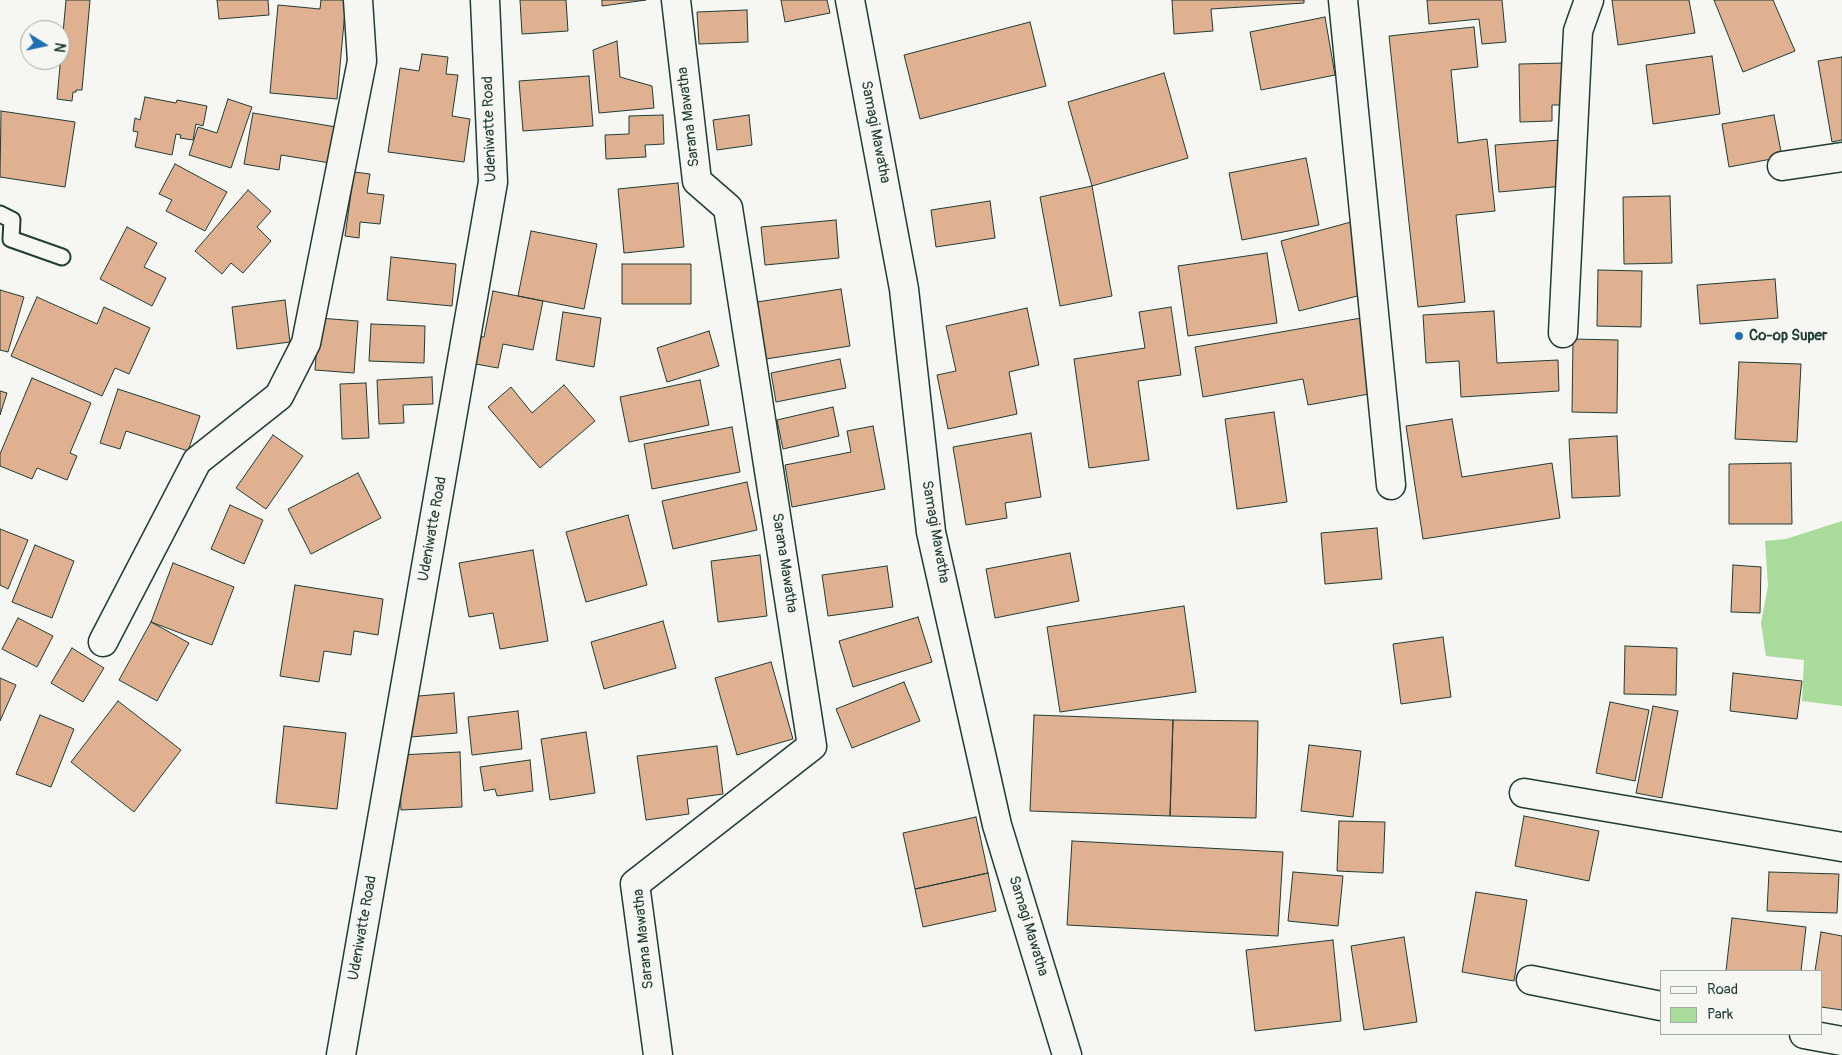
<!DOCTYPE html>
<style>
body{margin:0}
#map{position:relative;width:1842px;height:1055px;overflow:hidden;background:#f6f6f2;font-family:Pangolin,sans-serif}
canvas{display:block}
.legend{position:absolute;left:1660px;top:970px;width:162px;height:65px;box-sizing:border-box;background:#f6f6f2;border:1px solid #a0aca6;margin:0;padding:6px 9px;list-style:none;font-size:15px;color:#1f3d34}
.legend li{display:flex;align-items:center;gap:10px;height:25px}
.legend b{width:25px;border:1px solid #a0aca6}
.north{position:absolute;left:20px;top:20px;width:50px;height:50px;box-sizing:border-box;background:#f6f6f2;border:1px solid #a0aca6;border-radius:50%;rotate:100deg;font-size:14px;font-weight:700;line-height:20px;text-align:center;color:#1f3d34}
.north::after{content:'';display:block;margin:auto;width:18px;height:22px;background:#1f6fb2;clip-path:polygon(50% 0,100% 100%,50% 72%,0 100%)}
</style>
<div id="map">
<canvas width="1842" height="1055"></canvas>
<ul class="legend">
<li><b style="height:6px;background:#f6f6f2"></b>Road</li>
<li><b style="height:14px;background:#a9db9b"></b>Park</li>
</ul>
<div class="north">N</div>
</div>
<script>
const context = document.querySelector('canvas').getContext('2d');
context.lineJoin = 'round';
function fillPath(path, color) { context.fillStyle = color; context.fill(path, 'evenodd'); }
const shape = rows => new Path2D(rows.map(r => 'M' + r).join(''));
function stroke(path, color, width, dash) { context.strokeStyle = color; context.lineWidth = width; context.lineCap = dash ? 'butt' : 'round'; context.setLineDash(dash || []); context.stroke(path); }
function write(font, color, halo, rows, align = 'center') {
  context.font = font + ' Pangolin,sans-serif'; context.lineWidth = 5; context.setLineDash([]); context.textBaseline = 'middle'; context.strokeStyle = halo; context.fillStyle = color; for (const [text, x, y, turn = 0] of rows) {
    context.save(); context.translate(x, y); context.rotate((+turn || 0) * Math.PI / 180); context.textAlign = isNaN(turn) ? turn : align; if (halo) context.strokeText(text, 0, 0); context.fillText(text, 0, 0); context.restore();
  }
}
const green = shape([
 [1842,521,1842,706,1802,701,1804,660,1766,656,1761,623,1768,586,1765,541,1786,539]
]);
const building = shape([
 [66,0,90,0,82,90,76,90,76,92,73,92,72,101,57,99,66,0],
 [217,0,268,0,269,15,219,19,217,0],
 [321,0,346,0,337,99,270,93,278,5,320,9,321,0],
 [520,0,566,0,568,31,522,34,520,0],
 [602,0,646,0,602,6,602,0],
 [781,0,827,0,830,13,785,22,781,0],
 [1172,0,1304,0,1304,3,1211,9,1213,31,1174,34,1172,0],
 [1427,0,1502,0,1506,42,1482,44,1479,19,1429,24,1427,0],
 [1612,0,1689,0,1695,33,1618,45,1612,0],
 [1714,0,1773,0,1795,51,1743,72,1714,0],
 [747,10,748,42,699,44,697,12,747,10],
 [1325,17,1335,75,1261,90,1250,32,1325,17],
 [1030,22,1046,86,920,119,904,55,1030,22],
 [1474,27,1478,67,1451,70,1458,143,1487,139,1495,211,1456,215,1465,302,1418,307,1389,36,1474,27],
 [617,41,620,77,652,86,654,108,599,113,593,50,617,41],
 [422,54,448,57,446,74,458,75,452,116,470,119,464,162,388,152,400,68,419,71,422,54],
 [1712,56,1720,114,1653,124,1646,65,1712,56],
 [1842,57,1842,140,1832,142,1818,61,1842,57],
 [1566,63,1567,105,1552,105,1552,121,1520,122,1519,64,1566,63],
 [1164,73,1188,158,1092,186,1068,102,1164,73],
 [589,76,593,126,523,131,519,81,589,76],
 [145,97,176,103,177,100,207,106,203,126,196,124,193,140,180,138,181,135,176,134,172,155,135,147,138,132,133,131,135,118,140,120,145,97],
 [228,99,252,107,231,168,189,155,198,127,217,133,228,99],
 [1,111,75,122,65,187,0,177,1,111],
 [253,113,336,127,330,163,281,155,279,170,244,164,253,113],
 [663,115,664,144,645,145,646,157,606,159,605,135,629,134,629,116,663,115],
 [749,115,752,145,717,150,713,120,749,115],
 [1774,115,1782,157,1729,167,1722,124,1774,115],
 [1560,140,1564,186,1499,192,1495,145,1560,140],
 [1306,158,1319,225,1242,240,1229,173,1306,158],
 [175,164,227,192,205,231,166,211,172,200,159,194,175,164],
 [354,172,370,174,367,193,384,195,380,224,360,222,359,238,345,236,354,172],
 [678,183,684,247,624,253,618,189,678,183],
 [1092,186,1112,296,1060,306,1040,197,1092,186],
 [248,190,271,211,257,227,271,241,243,273,231,263,222,274,195,251,248,190],
 [1670,196,1672,263,1624,264,1623,197,1670,196],
 [990,201,995,238,936,247,931,210,990,201],
 [836,220,839,258,765,265,761,227,836,220],
 [1351,222,1369,293,1299,311,1281,241,1351,222],
 [127,227,157,243,144,267,166,278,152,306,100,279,127,227],
 [531,231,597,244,584,309,518,296,531,231],
 [1267,253,1277,323,1188,336,1178,266,1267,253],
 [391,257,456,264,452,306,387,300,391,257],
 [622,264,691,264,691,304,622,304,622,264],
 [1598,270,1642,271,1641,327,1597,326,1598,270],
 [1775,279,1778,318,1700,324,1697,285,1775,279],
 [841,289,850,346,766,359,757,302,841,289],
 [0,290,24,297,8,352,0,350,0,290],
 [493,291,543,301,533,350,503,344,498,368,470,363,475,336,484,337,493,291],
 [37,297,97,324,104,307,150,328,129,374,115,368,102,396,11,356,37,297],
 [285,300,290,342,237,349,232,307,285,300],
 [1171,307,1181,375,1138,381,1149,460,1089,468,1074,359,1145,348,1139,312,1171,307],
 [1027,308,1039,365,1009,372,1017,414,948,429,937,375,956,371,946,326,1027,308],
 [1494,311,1497,363,1558,360,1559,391,1461,397,1459,361,1426,363,1423,315,1494,311],
 [563,312,601,318,594,367,556,360,563,312],
 [1367,317,1380,392,1308,405,1303,379,1203,397,1195,347,1367,317],
 [319,318,358,321,354,373,315,370,319,318],
 [371,324,425,326,424,363,369,361,371,324],
 [709,331,719,366,667,382,657,348,709,331],
 [1573,339,1618,340,1617,413,1572,412,1573,339],
 [840,359,846,388,776,402,771,373,840,359],
 [1739,362,1801,364,1797,442,1735,439,1739,362],
 [432,377,433,404,403,405,404,423,379,424,377,380,432,377],
 [32,378,91,403,70,453,77,456,67,480,37,468,32,479,0,466,0,454,32,378],
 [700,380,709,425,629,442,620,397,700,380],
 [366,383,369,438,342,439,340,384,366,383],
 [564,385,595,421,540,468,488,407,511,387,532,413,564,385],
 [118,389,200,416,188,451,126,431,120,449,100,443,118,389],
 [0,391,7,393,0,415,0,391],
 [833,407,839,436,783,449,777,420,833,407],
 [1274,412,1287,502,1237,509,1225,419,1274,412],
 [1452,419,1462,477,1552,463,1560,518,1423,539,1406,426,1452,419],
 [873,426,885,489,792,507,785,465,851,452,847,431,873,426],
 [732,427,740,472,652,489,644,444,732,427],
 [1031,433,1041,497,1005,503,1007,518,966,525,953,447,1031,433],
 [273,435,303,456,266,509,236,488,273,435],
 [1617,436,1620,496,1572,498,1569,439,1617,436],
 [1791,463,1792,524,1729,524,1729,464,1791,463],
 [358,473,381,518,311,554,288,509,358,473],
 [747,482,757,530,673,549,662,501,747,482],
 [230,505,263,520,244,564,211,549,230,505],
 [628,515,647,585,586,602,566,532,628,515],
 [1377,528,1382,579,1325,584,1321,533,1377,528],
 [0,529,28,540,8,589,0,585,0,529],
 [35,545,74,561,52,618,12,602,35,545],
 [533,550,548,641,500,649,493,613,469,617,459,563,533,550],
 [1070,553,1079,601,995,618,986,569,1070,553],
 [760,555,767,616,718,622,711,561,760,555],
 [173,563,234,587,212,645,151,622,173,563],
 [1733,565,1761,567,1760,613,1731,612,1733,565],
 [887,566,893,607,828,616,822,575,887,566],
 [295,585,383,599,378,635,354,631,351,655,324,651,319,682,280,676,295,585],
 [1184,606,1196,692,1060,712,1047,627,1184,606],
 [918,617,932,662,853,687,839,641,918,617],
 [18,618,53,636,37,667,2,649,18,618],
 [663,621,676,668,604,689,591,642,663,621],
 [151,622,189,643,157,701,119,680,151,622],
 [1443,637,1451,697,1401,704,1393,644,1443,637],
 [1625,646,1677,648,1676,695,1624,694,1625,646],
 [72,648,104,668,83,702,51,683,72,648],
 [771,662,793,739,737,755,715,678,771,662],
 [1733,673,1802,681,1797,719,1730,711,1733,673],
 [0,678,16,685,0,721,0,678],
 [904,682,920,721,852,748,836,709,904,682],
 [454,693,457,733,411,737,407,697,454,693],
 [118,701,181,750,134,812,71,762,118,701],
 [1610,702,1649,710,1635,781,1596,773,1610,702],
 [1653,706,1678,711,1662,798,1636,793,1653,706],
 [518,711,522,749,472,755,468,717,518,711],
 [40,715,74,729,51,787,16,774,40,715],
 [1034,715,1173,720,1170,816,1030,811,1034,715],
 [1173,720,1258,721,1256,818,1170,816,1173,720],
 [284,726,346,733,337,809,276,803,284,726],
 [586,732,595,793,550,800,541,739,586,732],
 [1309,745,1361,751,1353,817,1301,811,1309,745],
 [717,746,723,794,687,799,689,814,646,820,637,756,717,746],
 [460,752,462,807,401,810,399,755,460,752],
 [530,760,533,791,497,796,495,789,484,791,480,767,530,760],
 [1524,816,1599,831,1589,881,1515,866,1524,816],
 [976,817,988,873,915,889,903,833,976,817],
 [1339,821,1385,822,1383,873,1337,871,1339,821],
 [1072,841,1283,852,1278,936,1067,925,1072,841],
 [1293,872,1343,876,1338,926,1288,921,1293,872],
 [1769,872,1839,874,1837,913,1767,911,1769,872],
 [988,873,996,911,923,927,915,889,988,873],
 [1476,892,1527,900,1514,981,1462,972,1476,892],
 [1732,918,1806,927,1801,971,1726,971,1732,918],
 [1821,932,1842,936,1842,1010,1821,1007,1821,971,1815,971,1821,932],
 [1404,937,1417,1022,1364,1030,1351,946,1404,937],
 [1333,940,1341,1021,1255,1031,1246,950,1333,940]
]);
const lane = shape([
 [0,214,12,220,11,239,62,257]
]);
const street = shape([
 [850,0,904,289,931,532,997,825,1067,1055],
 [1343,0,1391,485],
 [1782,166,1842,157],
 [1563,333,1578,31,1589,0],
 [103,642,197,461,279,396,306,343,362,61,358,0],
 [1524,793,1842,847],
 [1531,980,1661,1006],
 [1804,1034,1842,1041],
 [341,1055,493,182,485,0],
 [658,1055,635,884,812,746,728,208,697,181,676,0]
]);
const markers = [
 [1739,336,5,"#1f6fb2"]
];
const streetNames = [
 ["Sarana Mawatha",689,117,-97],
 ["Udeniwatte Road",490,129,-92],
 ["Samagi Mawatha",875,132,79],
 ["Udeniwatte Road",433,529,-80],
 ["Samagi Mawatha",935,532,80],
 ["Sarana Mawatha",784,563,81],
 ["Samagi Mawatha",1028,926,73],
 ["Udeniwatte Road",363,928,-80],
 ["Sarana Mawatha",644,939,-96]
];
const poiNames = [
 ["Co-op Super",1749,336]
];
fillPath(green, '#a9db9b');
fillPath(building, '#e0b191');
stroke(building, '#1f3d34', 1);
stroke(lane, '#1f3d34', 19);
stroke(street, '#1f3d34', 31);
stroke(lane, '#f6f6f2', 15);
stroke(street, '#f6f6f2', 28);
for (const [x, y, r, color] of markers) { const dot = new Path2D(); dot.arc(x, y, r, 0, 2 * Math.PI); context.fillStyle = color; context.fill(dot); stroke(dot, '#f6f6f2', 2); }
write('15px', '#1f3d34', '#f6f6f2', streetNames);
write('bold 15px', '#1f3d34', '#f6f6f2', poiNames, 'left');
</script>
